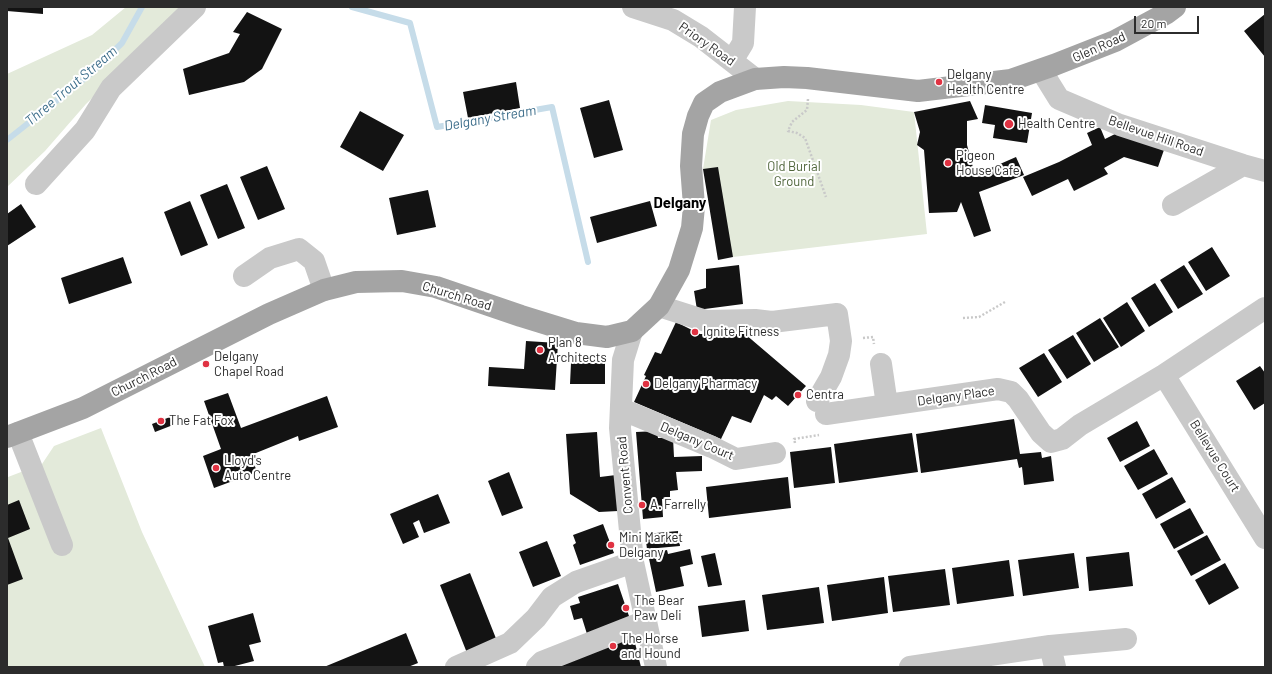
<!DOCTYPE html>
<style>
body{margin:0}
#map{position:relative;width:1272px;height:674px;overflow:hidden;background:#fff;font-family:Barlow,sans-serif}
canvas{display:block}
.frame{position:absolute;inset:0;border:8px solid #2c2c2c;pointer-events:none}
.scale{position:absolute;left:1134px;top:16px;width:65px;height:18px;box-sizing:border-box;border:2px solid #2c2c2c;border-top:0;padding-left:5px;font-size:12px;line-height:14px;white-space:nowrap;color:#2c2c2c;-webkit-text-stroke:3px #fff;paint-order:stroke}
</style>
<div id="map">
<canvas width="1272" height="674"></canvas>
<div class="frame"></div>
<div class="scale">20 m</div>
</div>
<script>
const context = document.querySelector('canvas').getContext('2d');
context.lineJoin = 'round';
function fillPath(path, color) { context.fillStyle = color; context.fill(path, 'evenodd'); }
const shape = rows => new Path2D(rows.map(r => 'M' + r).join(''));
function stroke(path, color, width, dash) { context.strokeStyle = color; context.lineWidth = width; context.lineCap = dash ? 'butt' : 'round'; context.setLineDash(dash || []); context.stroke(path); }
function write(font, color, halo, rows, align = 'center') {
  context.font = font + ' Barlow,sans-serif'; context.lineWidth = 4; context.setLineDash([]); context.textBaseline = 'middle'; context.strokeStyle = halo; context.fillStyle = color; for (const [text, x, y, turn = 0] of rows) {
    context.save(); context.translate(x, y); context.rotate((+turn || 0) * Math.PI / 180); context.textAlign = isNaN(turn) ? turn : align; if (halo) context.strokeText(text, 0, 0); context.fillText(text, 0, 0); context.restore();
  }
}
const green = shape([
 [126,7,185,7,144,48,86,104,45,151,7,187,7,74,92,35],
 [788,101,861,105,914,112,927,234,733,257,703,169,711,120,736,110],
 [101,428,142,532,205,667,7,667,7,476,8,477,42,464,54,446]
]);
const stream = shape([
 [352,7,410,23,437,127,552,107,588,262],
 [7,140,89,75,122,43,142,7]
]);
const building = shape([
 [7,7,43,7,43,14,7,11],
 [247,12,282,29,262,69,244,82,189,95,183,69,229,53,240,34,233,32],
 [1265,14,1265,57,1244,31],
 [516,82,520,108,468,118,463,92],
 [609,100,623,150,594,158,580,108],
 [970,101,978,119,967,121,967,145,975,175,1016,157,1024,175,979,192,991,231,974,237,961,202,957,212,929,213,924,150,917,145,920,132,914,112],
 [985,105,1032,113,1027,143,993,138,995,125,982,123],
 [360,111,404,135,383,171,340,147],
 [1100,127,1105,139,1119,132,1165,147,1158,167,1124,157,1104,168,1108,174,1074,191,1068,179,1032,196,1023,177,1059,162,1092,145,1087,133],
 [267,166,285,209,258,220,240,177],
 [718,167,733,257,718,260,703,169],
 [227,184,245,228,218,239,200,195],
 [428,190,436,227,397,235,389,198],
 [190,201,208,245,181,256,164,212],
 [650,201,657,226,597,243,590,217],
 [21,204,36,227,7,246,7,214],
 [1212,247,1230,276,1206,291,1188,262],
 [123,257,132,283,69,304,61,278],
 [739,265,743,304,697,310,694,291,706,288,706,269],
 [1184,265,1203,294,1178,309,1160,280],
 [1155,283,1173,312,1149,327,1131,298],
 [1127,302,1145,331,1121,347,1103,318],
 [1100,318,1119,347,1094,362,1076,333],
 [676,322,700,334,745,334,806,386,788,406,776,396,772,400,764,395,751,423,732,416,721,439,634,402,646,376,644,375,655,352,661,354],
 [1073,335,1091,364,1067,379,1048,350],
 [526,341,558,343,555,390,488,386,489,367,524,369],
 [1044,353,1062,382,1038,397,1019,368],
 [571,363,605,363,605,384,570,384],
 [1260,366,1265,373,1265,403,1254,410,1236,381],
 [228,393,241,428,327,396,338,427,299,441,298,436,251,455,257,472,214,488,203,456,221,449,204,401],
 [170,417,173,425,155,432,152,424],
 [1014,419,1020,454,1041,452,1042,458,1051,456,1054,481,1024,485,1022,467,1019,468,1017,459,921,473,916,434],
 [1137,421,1150,446,1120,462,1107,438],
 [657,431,658,438,673,438,674,457,702,456,702,471,676,472,678,490,670,491,670,499,662,499,663,517,643,519,636,432],
 [597,432,600,477,616,475,618,511,599,512,570,494,566,434],
 [912,433,918,472,839,483,834,444],
 [831,447,835,483,794,488,790,452],
 [1154,449,1168,474,1138,490,1124,466],
 [509,472,523,508,502,516,488,481],
 [788,477,791,508,709,518,706,487],
 [1172,477,1186,502,1156,519,1142,494],
 [438,494,450,523,424,533,419,520,413,523,419,537,403,544,390,514],
 [19,500,30,529,8,538,23,579,7,585,7,505],
 [1190,508,1204,533,1174,549,1160,524],
 [603,524,614,553,580,565,573,545,576,543,573,535],
 [678,531,680,546,647,549,645,534],
 [1207,535,1221,560,1191,576,1177,551],
 [547,541,561,576,533,587,519,552],
 [690,549,693,564,680,567,684,586,656,592,648,554,667,550,668,554],
 [1129,552,1133,586,1089,591,1086,557],
 [715,553,722,585,708,587,701,556],
 [1074,553,1079,588,1023,596,1018,560],
 [1009,560,1014,596,957,604,952,568],
 [1225,563,1239,588,1209,605,1195,580],
 [945,569,950,605,893,612,888,576],
 [470,573,497,641,467,653,440,585],
 [884,577,888,613,832,621,827,585],
 [618,584,630,619,587,634,582,618,574,620,570,606,580,603,578,597],
 [819,587,824,623,767,630,762,595],
 [745,600,749,631,702,637,698,606],
 [253,613,261,642,249,645,254,661,231,667,224,667,223,662,218,663,208,626],
 [632,631,641,667,554,667],
 [406,633,418,663,408,667,324,667]
]);
const path = shape([
 [808,99,807,110,792,122,788,131,797,133,805,138,826,197],
 [963,318,979,317,1005,302],
 [863,338,873,337,874,344],
 [795,443,794,439,819,435]
]);
const minor = shape([
 [633,7,673,20,701,37,755,79],
 [732,61,743,43,745,7],
 [1041,70,1059,99,1120,125,1243,165,1265,171],
 [36,184,85,130,111,88,195,7],
 [1173,205,1243,165],
 [244,276,270,258,299,249,314,261,324,290],
 [659,306,706,321,755,320,772,322,837,314,841,341,839,355,831,377,817,401],
 [632,331,623,360,620,428,633,562,656,667],
 [881,364,887,405],
 [1164,375,1265,538],
 [621,409,712,447,736,459,775,453],
 [826,414,998,389,1011,392,1018,399,1041,433,1051,442,1062,439,1080,425,1164,375,1265,308],
 [18,433,62,545],
 [1050,646,1055,667],
 [456,667,510,643,536,618,552,597,576,582,633,562],
 [537,667,542,662,646,621],
 [910,667,1050,646,1126,639]
]);
const major = shape([
 [7,437,83,408,269,314,324,290,356,282,402,281,436,287,521,316,576,333,607,337,632,331,659,306,679,270,692,228,694,206,691,166,693,134,698,116,704,103,720,92,755,79,784,77,807,78,918,91,1011,80,1054,65,1115,41,1167,13,1175,7]
]);
const markers = [
 [939,82,4,"#e03242"],
 [1009,124,5,"#e03242"],
 [948,163,4,"#e03242"],
 [695,332,4,"#e03242"],
 [540,350,4,"#e03242"],
 [206,364,4,"#e03242"],
 [646,384,4,"#e03242"],
 [798,395,4,"#e03242"],
 [161,421,4,"#e03242"],
 [216,468,4,"#e03242"],
 [642,505,4,"#e03242"],
 [611,545,4,"#e03242"],
 [626,608,4,"#e03242"],
 [613,646,4,"#e03242"]
];
const streetNames = [
 ["Priory Road",707,44,35],
 ["Glen Road",1099,47,-24],
 ["Bellevue Hill Road",1156,136,19],
 ["Church Road",457,296,17],
 ["Church Road",144,377,-27],
 ["Delgany Place",956,396,-8],
 ["Delgany Court",697,441,23],
 ["Bellevue Court",1215,456,58],
 ["Convent Road",625,475,-95]
];
const poiNames = [
 ["Delgany",947,75],
 ["Health Centre",947,90],
 ["Health Centre",1018,124],
 ["Pigeon",956,156],
 ["House Cafe",956,171],
 ["Ignite Fitness",703,332],
 ["Plan 8",548,343],
 ["Architects",548,358],
 ["Delgany",214,357],
 ["Chapel Road",214,372],
 ["Delgany Pharmacy",654,384],
 ["Centra",806,395],
 ["The Fat Fox",169,421],
 ["Lloyd's",224,461],
 ["Auto Centre",224,476],
 ["A. Farrelly",650,505],
 ["Mini Market",619,538],
 ["Delgany",619,553],
 ["The Bear",634,601],
 ["Paw Deli",634,616],
 ["The Horse",621,639],
 ["and Hound",621,654]
];
const parkNames = [
 ["Old Burial",794,167],
 ["Ground",794,182]
];
const waterNames = [
 ["Three Trout Stream",71,86,-40],
 ["Delgany Stream",490,118,-10]
];
const quarterNames = [
 ["Delgany",680,203]
];
fillPath(green, '#e3eada');
stroke(stream, '#c6dce9', 6);
fillPath(building, '#131313');
stroke(path, '#c9c9c9', 2.5, [2, 2]);
stroke(minor, '#c9c9c9', 22);
stroke(major, '#a4a4a4', 22);
for (const [x, y, r, color] of markers) { const dot = new Path2D(); dot.arc(x, y, r, 0, 2 * Math.PI); context.fillStyle = color; context.fill(dot); stroke(dot, '#fff', 1.5); }
write('13px', '#2c2c2c', '#fff', streetNames);
write('13px', '#2c2c2c', '#fff', poiNames, 'left');
write('13px', '#50663b', '#fff', parkNames);
write('italic 14px', '#3d6e8b', '#fff', waterNames);
write('bold 15px', '#000', '#fff', quarterNames);
</script>
